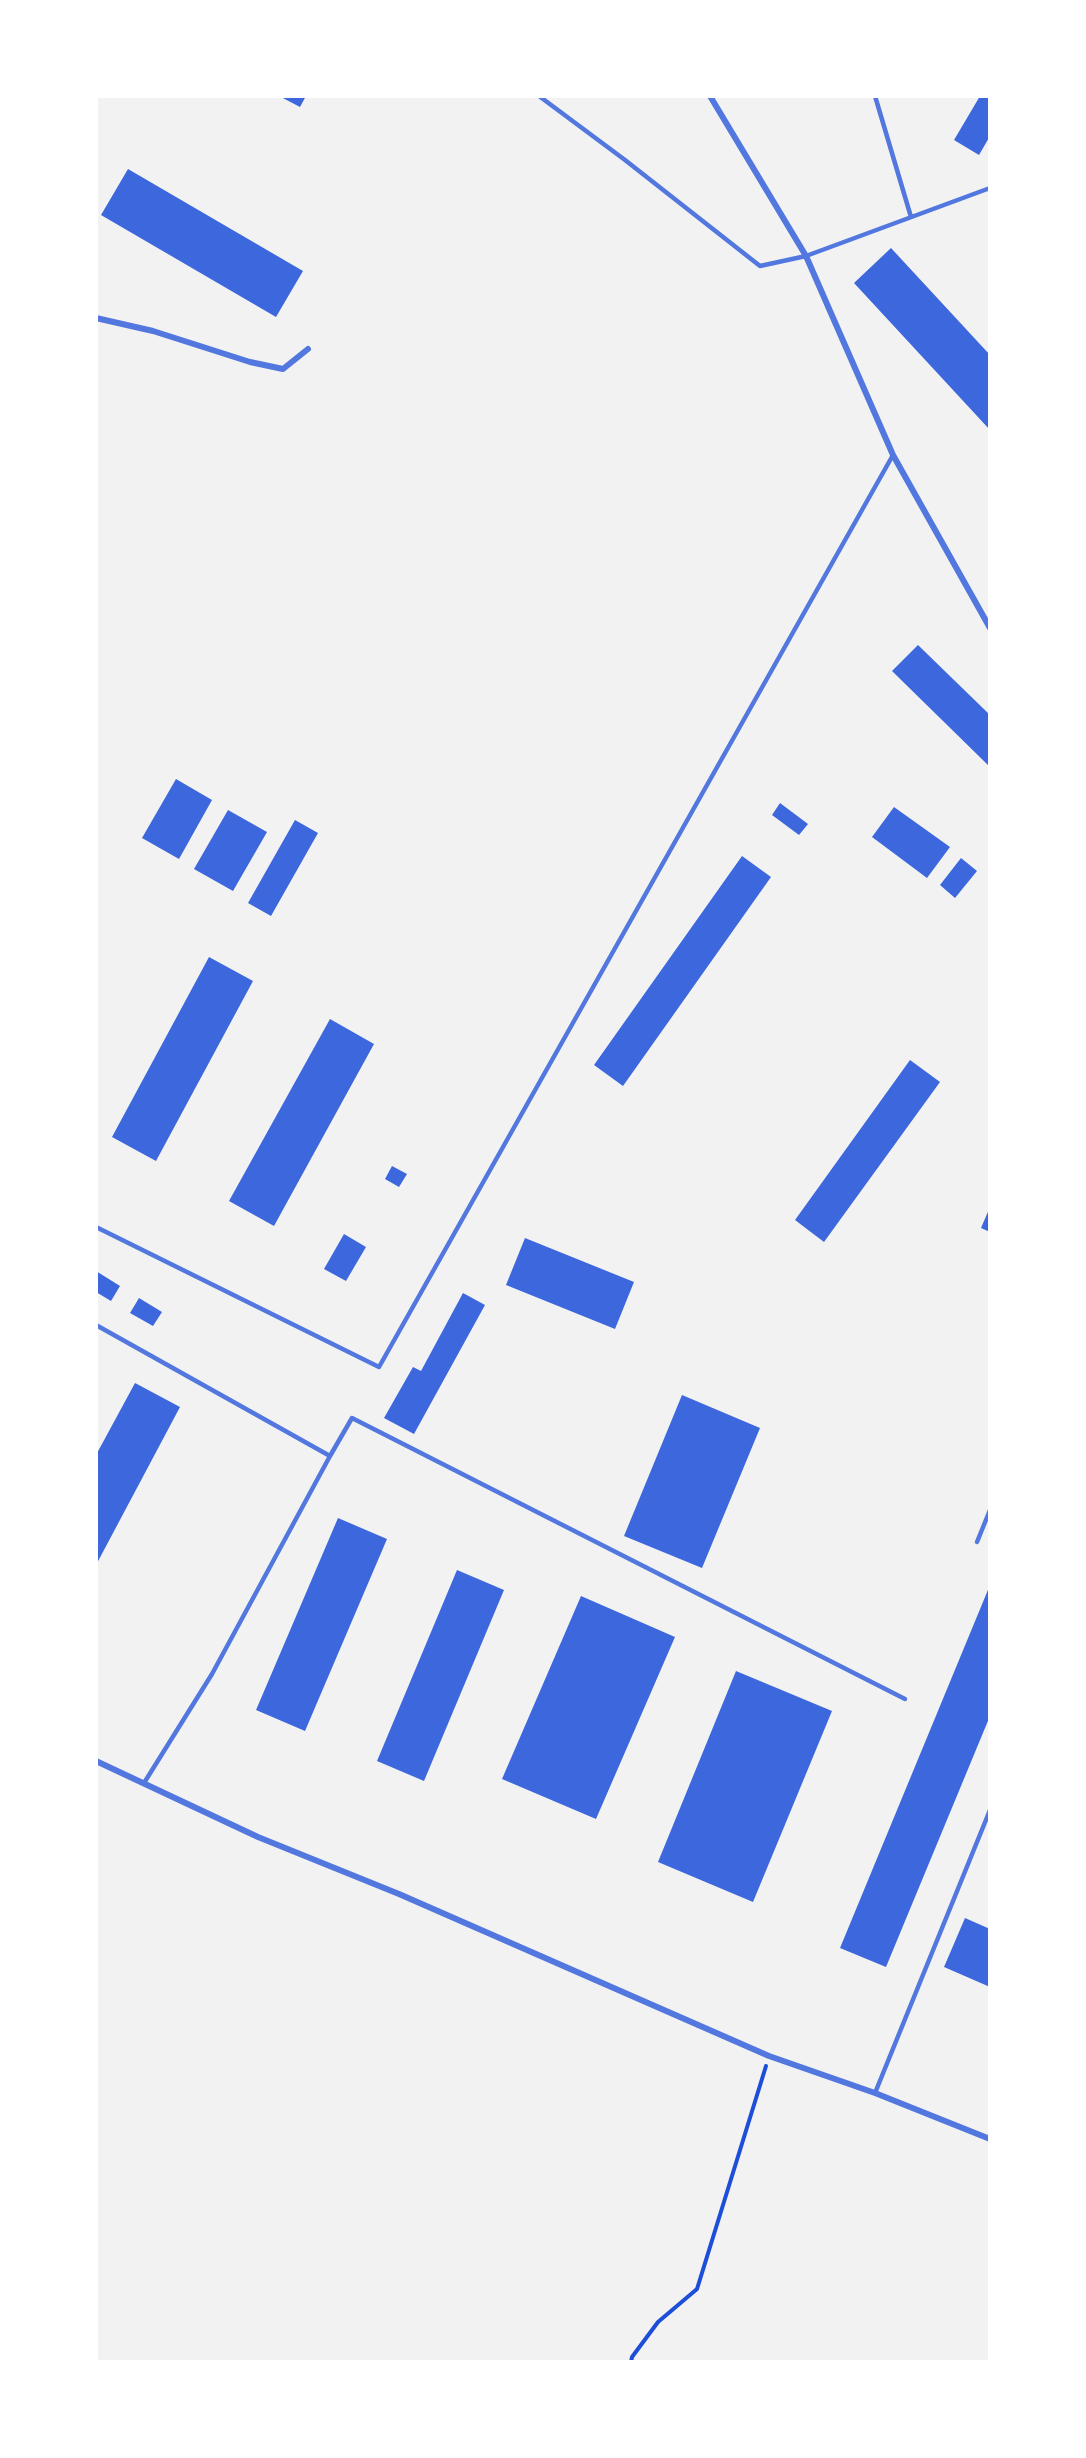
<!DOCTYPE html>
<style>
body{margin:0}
#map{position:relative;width:1086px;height:2458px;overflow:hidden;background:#f2f2f2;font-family:Ubuntu,sans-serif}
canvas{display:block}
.frame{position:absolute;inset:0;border:98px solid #fff;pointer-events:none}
</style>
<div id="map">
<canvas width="1086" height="2458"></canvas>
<div class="frame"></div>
</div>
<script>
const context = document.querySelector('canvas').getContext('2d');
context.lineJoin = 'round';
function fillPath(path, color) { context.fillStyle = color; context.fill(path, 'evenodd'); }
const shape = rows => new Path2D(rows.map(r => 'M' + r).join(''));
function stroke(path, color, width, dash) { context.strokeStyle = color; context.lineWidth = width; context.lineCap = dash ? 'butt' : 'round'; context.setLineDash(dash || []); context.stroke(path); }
const building = shape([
 [279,96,306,96,300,107],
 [980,96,990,96,990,136,979,155,954,140],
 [128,169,303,271,276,317,101,215],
 [891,248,990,355,990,430,854,283],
 [918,645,990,715,990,767,892,671],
 [176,779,212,800,179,859,142,838],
 [780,803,808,824,799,835,772,815],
 [894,807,950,847,927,878,872,837],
 [228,810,267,832,233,891,194,869],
 [295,820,318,833,271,916,248,903],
 [742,856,771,877,623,1086,594,1065],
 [961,858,977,871,955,898,940,885],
 [209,957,253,981,156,1161,112,1137],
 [330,1019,374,1044,274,1226,229,1201],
 [910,1060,940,1082,824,1242,795,1220],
 [392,1166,407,1174,399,1187,385,1179],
 [990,1207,990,1232,981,1228],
 [344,1234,366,1247,346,1281,324,1269],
 [525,1238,634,1282,615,1329,506,1285],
 [96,1271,120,1286,111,1301,96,1292],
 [463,1293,485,1305,414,1434,384,1418,413,1367,421,1371],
 [139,1298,162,1312,153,1326,130,1313],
 [135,1383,180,1407,96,1565,96,1455],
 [682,1395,760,1428,702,1568,624,1536],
 [338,1518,387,1539,305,1731,256,1710],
 [457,1570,504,1590,424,1781,377,1761],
 [990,1585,990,1716,886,1967,840,1948],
 [581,1596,675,1637,596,1819,502,1779],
 [736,1671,832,1711,753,1902,658,1862],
 [965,1918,990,1929,990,1987,944,1967]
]);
const path = shape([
 [631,2362,632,2357,658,2322,697,2289,766,2066]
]);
const service = shape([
 [539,96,625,160,760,266,806,256,990,188],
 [875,96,911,217],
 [96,1227,379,1367,893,455],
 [96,1325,330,1456,212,1674,144,1783],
 [330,1456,352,1418,905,1699],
 [977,1542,990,1510],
 [875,2093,990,1810]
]);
const minor = shape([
 [710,96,806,256,893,455,990,628],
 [96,318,153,331,250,362,283,369,308,349],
 [96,1761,258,1837,399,1894,769,2056,875,2093,990,2139]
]);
fillPath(building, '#3d67dc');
stroke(path, '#1d4ed8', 4);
stroke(service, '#5277de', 4.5);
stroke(minor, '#5277de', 6);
</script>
